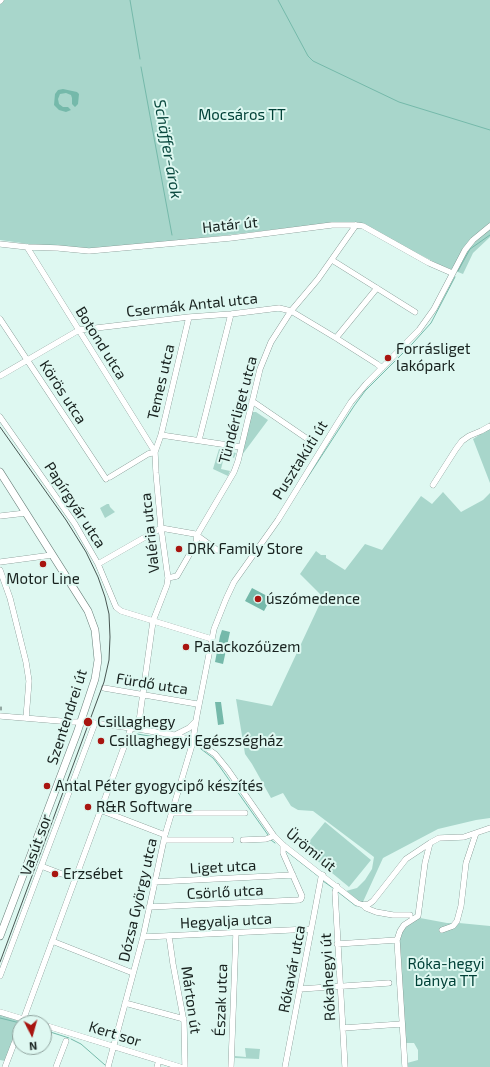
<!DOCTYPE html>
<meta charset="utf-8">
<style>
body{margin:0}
#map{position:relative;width:490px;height:1067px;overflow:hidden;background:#def8f1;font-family:"Exo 2",sans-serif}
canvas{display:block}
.north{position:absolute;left:12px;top:1015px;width:40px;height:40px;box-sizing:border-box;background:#def8f1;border:1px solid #8ea29d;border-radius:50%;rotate:174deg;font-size:11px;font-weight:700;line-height:16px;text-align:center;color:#17211e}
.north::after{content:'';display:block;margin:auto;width:14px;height:18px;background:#a81510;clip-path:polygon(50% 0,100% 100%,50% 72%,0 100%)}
</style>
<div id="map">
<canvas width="490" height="1067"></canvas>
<div class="north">N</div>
</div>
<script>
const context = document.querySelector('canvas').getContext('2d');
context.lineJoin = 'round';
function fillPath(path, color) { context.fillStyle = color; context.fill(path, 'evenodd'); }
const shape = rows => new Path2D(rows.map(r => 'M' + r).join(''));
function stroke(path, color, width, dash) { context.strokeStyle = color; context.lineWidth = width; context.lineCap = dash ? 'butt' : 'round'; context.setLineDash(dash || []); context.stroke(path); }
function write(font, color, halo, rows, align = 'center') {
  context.font = font + ' "Exo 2",sans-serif'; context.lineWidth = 4; context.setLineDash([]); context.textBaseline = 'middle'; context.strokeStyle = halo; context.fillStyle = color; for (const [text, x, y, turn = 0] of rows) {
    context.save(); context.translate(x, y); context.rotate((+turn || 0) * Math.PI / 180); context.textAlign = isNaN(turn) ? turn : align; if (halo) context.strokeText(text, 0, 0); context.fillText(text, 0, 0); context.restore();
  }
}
const green = shape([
 [0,0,490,0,490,237,473,253,463,274,440,265,409,249,363,224,331,223,89,251,58,246,29,244,0,240],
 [252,412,256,412,268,420,242,455],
 [490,428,490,483,473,439],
 [219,449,236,453,234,458,232,457,233,455,225,453,221,469,230,471,228,476,213,469],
 [443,492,461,512,483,500,490,493,490,818,476,820,438,829,383,858,362,904,346,891,357,888,365,880,372,869,374,857,313,811,298,810,291,806,283,793,271,798,252,764,245,754,236,699,272,706,323,597,300,574,316,551,321,555,326,555,326,558,345,570,365,544,382,550,421,496,432,504],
 [107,504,109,504,110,507,115,512,105,518,100,508],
 [325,822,371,860,349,887,303,849],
 [420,918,447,923,459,923,490,926,490,1067,407,1067,407,1063,418,1060,418,1050,414,1043,404,1043,399,940,401,933,407,925],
 [0,1013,20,1020,5,1061,0,1060],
 [245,1048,260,1049,259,1059,235,1058,235,1056,246,1057]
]);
const water = shape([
 [63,89,77,92,79,94,78,104,75,107,72,104,72,98,71,95,66,93,60,94,58,99,59,104,63,107,68,107,71,110,66,112,59,110,54,105,55,94,58,90],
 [252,588,271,598,264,611,245,601],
 [222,630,230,632,223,664,215,662,220,636],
 [215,702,221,702,224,724,218,725]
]);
const stream = shape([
 [130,0,140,59],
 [278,0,308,56,313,61,399,102,490,130],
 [141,67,172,235],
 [458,271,470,249,490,235],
 [302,486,354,406,365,391,413,343,431,323,455,277],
 [137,734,186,742],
 [201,749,213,758,220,767,268,835],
 [271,840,275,843],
 [286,851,318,876],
 [323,881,333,888],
 [338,892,356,906],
 [0,1018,20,1023],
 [44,1030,69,1038],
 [71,1039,81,1044,105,1065]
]);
const minor = shape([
 [0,1,1,0],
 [0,244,27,247,58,248,89,251,231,238,332,225,356,225,363,226,429,263,452,273],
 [27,247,155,452],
 [332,260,415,312],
 [0,319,106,479],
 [336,338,377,288],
 [0,376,79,330,189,317,231,314,279,308,291,311,336,338,377,364,382,368],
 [252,401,309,440],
 [0,417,75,524,98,564,116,607,121,611,212,639],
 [161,435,241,447],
 [199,440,231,314],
 [110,477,148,454,155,452],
 [433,485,456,449,462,441,469,436,481,431,490,426],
 [0,516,26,513],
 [161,528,195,534,217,550],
 [0,562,52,555],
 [98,564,161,528],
 [0,570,10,598,26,662,29,681,26,718],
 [168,578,177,576,196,543,197,535,234,472,238,461,260,369,271,342,291,311,318,279,356,225],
 [104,688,197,704],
 [0,716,72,722,87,722,138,729,174,735,197,742,215,754,228,770,274,836,283,845,357,903,363,905,369,904,373,901,406,859,430,843,439,838,464,837,490,828],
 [138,729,153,621,167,585,168,578,161,528,156,473,155,452,161,435,189,317],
 [175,735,189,728,196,721],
 [100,810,165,835],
 [172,813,245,813],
 [164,840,231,840],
 [243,840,266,839,274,836],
 [41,866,75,879],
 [154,882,293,875],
 [337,886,335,892,345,1067],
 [363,905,366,908,376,912,393,915,410,915],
 [149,907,299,900,301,899,302,896,283,853,283,845],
 [442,930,453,926,457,921,461,906,466,863,476,833],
 [169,936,173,964,184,1022,185,1067],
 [143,937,311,929],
 [52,941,133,973],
 [337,944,397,940],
 [0,976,95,723],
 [300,989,389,983],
 [125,1003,184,1019],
 [0,1012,36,1023],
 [22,1023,131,728],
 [44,1025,180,1067],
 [343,1028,402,1024],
 [5,1067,20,1028],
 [56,1067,66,1041],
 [108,1067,143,937,165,835,192,745,197,715,214,629,226,599,234,582,278,520,337,424,351,402,366,384,419,330,434,309,465,250,473,240,490,226],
 [157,1067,159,1060],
 [231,1067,236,933],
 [285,1067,321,878,323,875],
 [405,1067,397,940,400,931,404,925,418,916,425,863,430,843]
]);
const major = shape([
 [0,472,88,611,95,630,98,660,95,679,77,733,0,936]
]);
const tram = shape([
 [0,427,66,520,86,552,98,577,105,597,109,614,110,637,109,660,104,682,0,962],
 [1,710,1,707]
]);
const markers = [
 [388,358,4,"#a81510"],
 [179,549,4,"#a81510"],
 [43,564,4,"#a81510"],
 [258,599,4,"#a81510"],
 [186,647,4,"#a81510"],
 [88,722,5,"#a81510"],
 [101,741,4,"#a81510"],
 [47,786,4,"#a81510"],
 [88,807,4,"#a81510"],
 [55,874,4,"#a81510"]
];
const parkNames = [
 ["Mocsáros TT",242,115],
 ["Róka-hegyi",446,964],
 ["bánya TT",446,981]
];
const streetNames = [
 ["Határ út",230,225,-6],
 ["Csermák Antal utca",192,305,-6],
 ["Botond utca",101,343,58],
 ["Temes utca",161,382,-77],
 ["Körös utca",63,392,57],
 ["Tündérliget utca",238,410,-75],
 ["Pusztakúti út",300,460,-58],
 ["Papírgyár utca",75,505,57],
 ["Valéria utca",150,533,-96],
 ["Fürdő utca",152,684,9],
 ["Szentendrei út",67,717,-72],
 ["Vasút sor",36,845,-70],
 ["Ürömi út",311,850,39],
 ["Liget utca",223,867,-3],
 ["Csörlő utca",225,892,-3],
 ["Dózsa György utca",138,900,-77],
 ["Hegyalja utca",226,921,-3],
 ["Rókavár utca",292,969,-79],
 ["Rókahegyi út",328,977,-93],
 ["Márton út",191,1000,82],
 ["Észak utca",221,1000,-88],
 ["Kert sor",115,1034,17]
];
const poiNames = [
 ["Forrásliget",396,349],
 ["lakópark",396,366],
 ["DRK Family Store",187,549],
 ["Motor Line",43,579,"center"],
 ["úszómedence",266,599],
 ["Palackozóüzem",194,647],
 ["Csillaghegy",97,722],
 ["Csillaghegyi Egészségház",109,741],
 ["Antal Péter gyogycipő készítés",55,786],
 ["R&R Software",96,807],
 ["Erzsébet",63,874]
];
const waterNames = [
 ["Schäffer-árok",168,149,80]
];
fillPath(green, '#a8d6cb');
fillPath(water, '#75b9aa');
stroke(stream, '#75b9aa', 1);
stroke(minor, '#6a817b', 6);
stroke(major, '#6a817b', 8);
stroke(minor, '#fff', 5.5);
stroke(major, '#fff', 7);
stroke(tram, '#495753', 1);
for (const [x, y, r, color] of markers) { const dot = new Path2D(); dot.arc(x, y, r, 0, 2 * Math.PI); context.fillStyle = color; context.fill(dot); stroke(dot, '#def8f1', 1.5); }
write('15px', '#004037', '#def8f1', parkNames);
write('15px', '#17211e', '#def8f1', streetNames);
write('15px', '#17211e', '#def8f1', poiNames, 'left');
write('italic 16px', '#0b493f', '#def8f1', waterNames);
</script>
